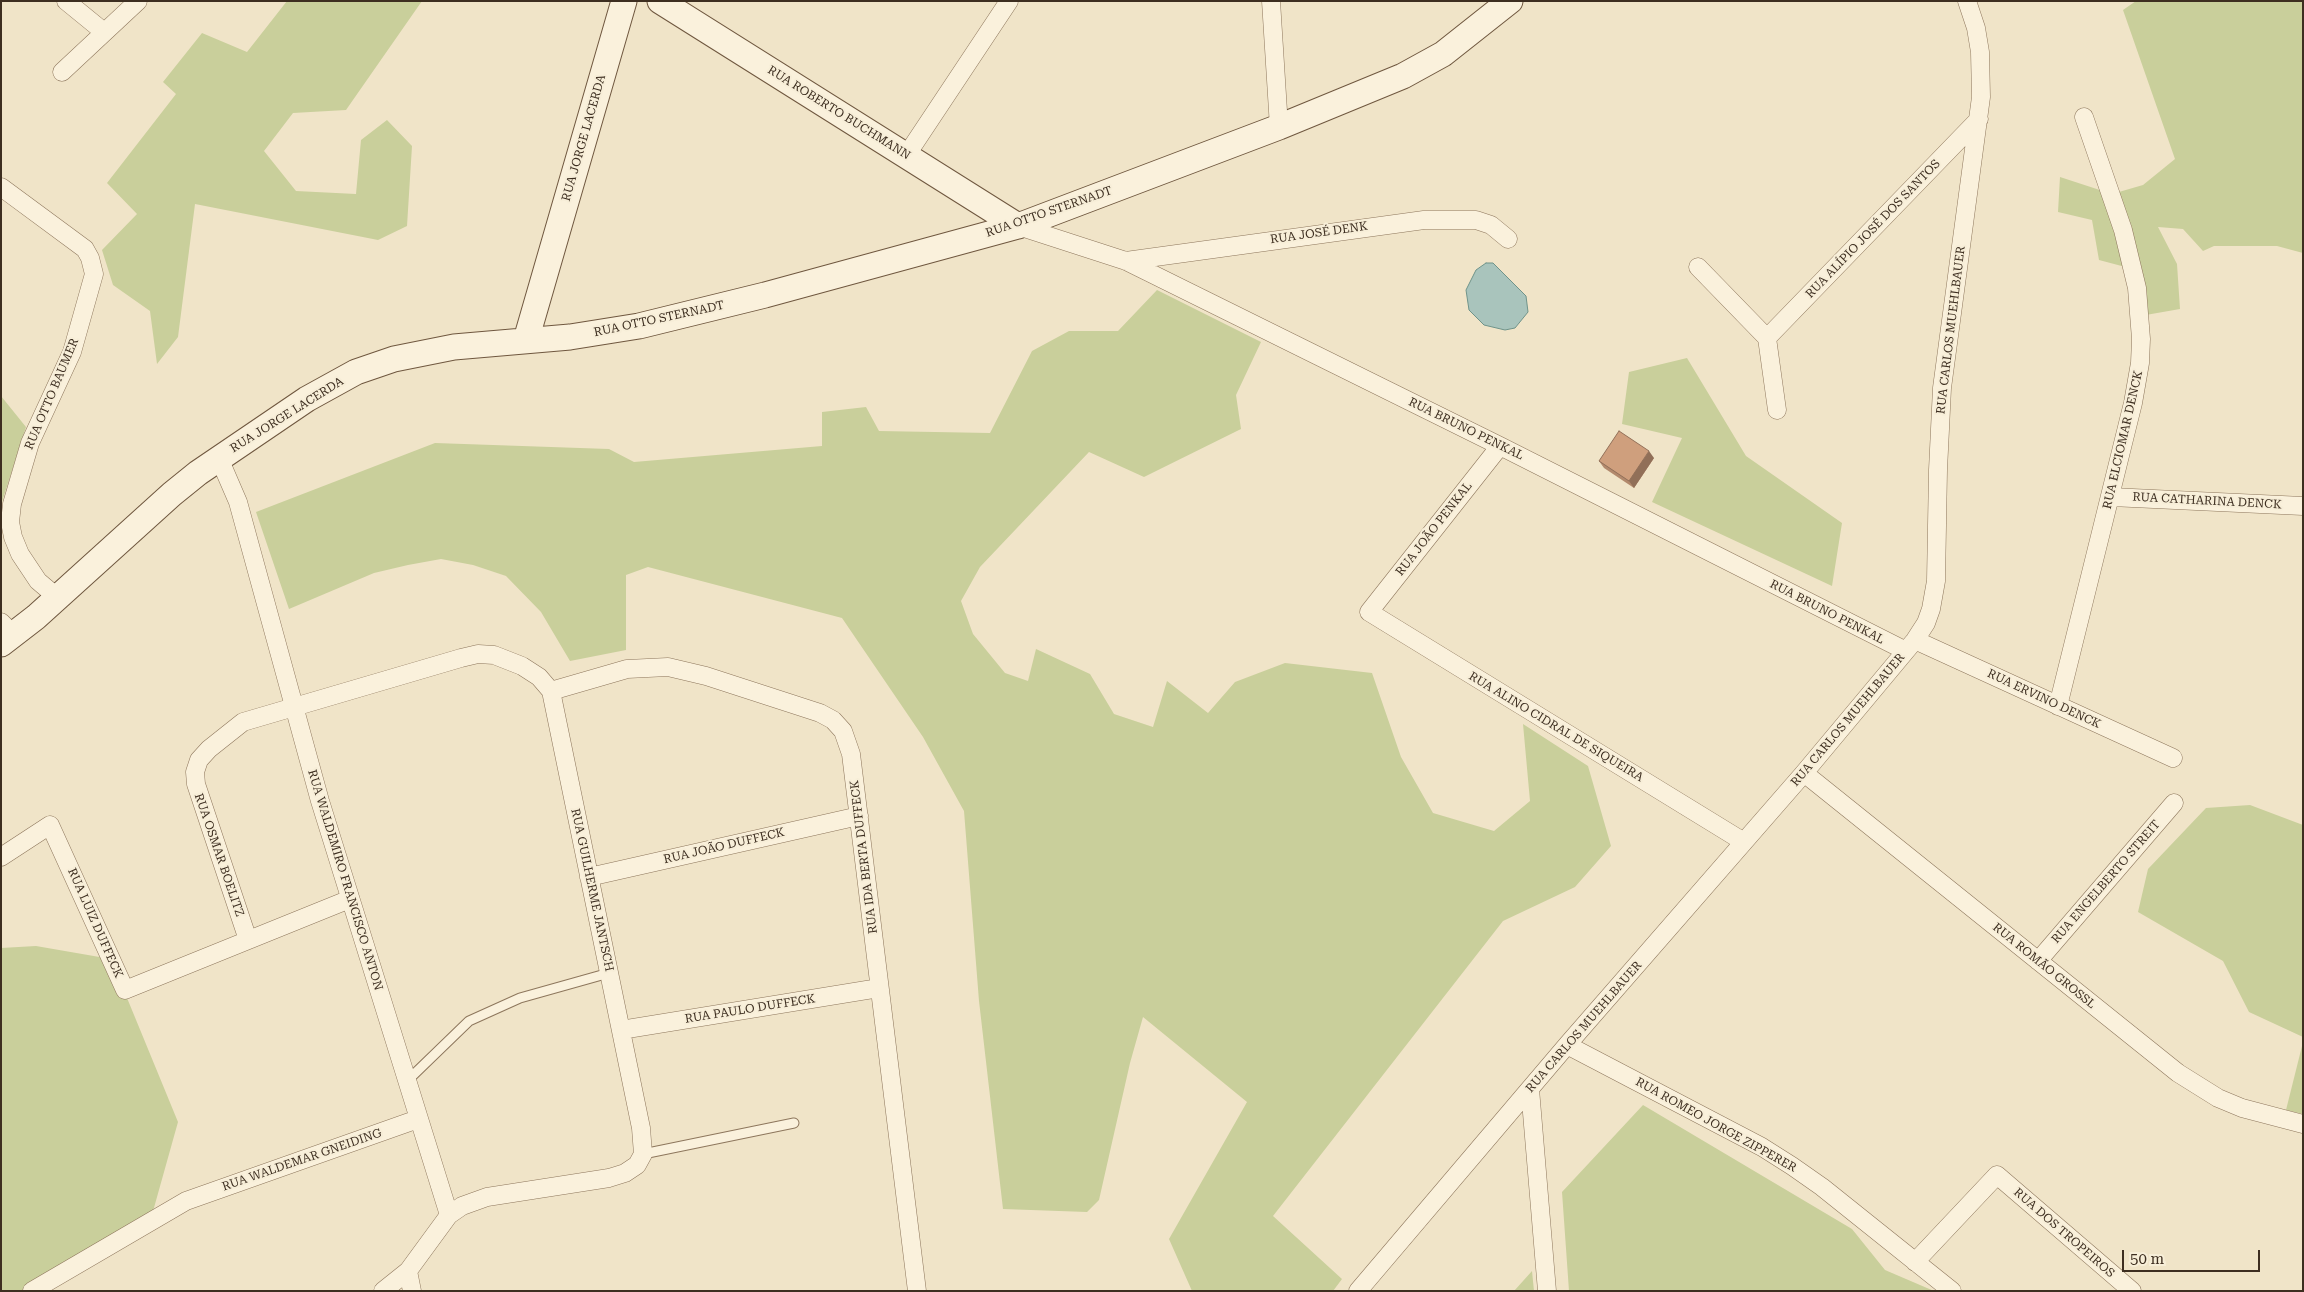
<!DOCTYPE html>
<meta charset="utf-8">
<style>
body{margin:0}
#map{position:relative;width:2304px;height:1292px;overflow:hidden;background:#f0e4c8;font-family:"Roboto Serif",serif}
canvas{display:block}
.frame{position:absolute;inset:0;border:2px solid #3d2e20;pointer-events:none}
.scale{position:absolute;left:2122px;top:1250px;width:138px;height:22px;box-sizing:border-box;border:2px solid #3d2e20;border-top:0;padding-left:6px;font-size:15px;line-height:18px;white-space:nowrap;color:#3d2e20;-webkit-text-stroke:4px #f7eed8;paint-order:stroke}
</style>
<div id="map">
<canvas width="2304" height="1292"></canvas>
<div class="frame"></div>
<div class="scale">50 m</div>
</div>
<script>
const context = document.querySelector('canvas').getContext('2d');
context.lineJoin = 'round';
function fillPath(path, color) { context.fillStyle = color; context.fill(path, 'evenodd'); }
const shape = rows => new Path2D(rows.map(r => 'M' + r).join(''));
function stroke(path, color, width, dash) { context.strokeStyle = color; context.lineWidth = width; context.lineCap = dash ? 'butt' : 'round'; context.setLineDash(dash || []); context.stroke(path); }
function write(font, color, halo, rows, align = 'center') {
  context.font = font + ' "Roboto Serif",serif'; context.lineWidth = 4; context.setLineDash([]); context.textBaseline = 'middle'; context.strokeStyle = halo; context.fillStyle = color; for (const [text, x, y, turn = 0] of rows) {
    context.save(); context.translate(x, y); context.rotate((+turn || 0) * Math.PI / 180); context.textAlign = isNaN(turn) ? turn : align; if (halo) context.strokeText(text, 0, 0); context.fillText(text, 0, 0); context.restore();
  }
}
const green = shape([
 [287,1,422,1,346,110,293,113,264,151,296,191,356,194,361,140,387,120,412,146,407,226,378,240,195,204,178,337,157,364,150,311,113,285,102,250,137,214,107,183,176,94,163,82,202,33,247,52],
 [2136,1,2303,1,2303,253,2277,246,2214,246,2203,251,2183,229,2158,227,2177,264,2180,309,2140,316,2133,269,2099,260,2092,220,2058,212,2060,177,2112,194,2143,185,2175,159,2123,10],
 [1157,290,1261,342,1236,395,1241,429,1144,477,1089,452,980,567,961,601,973,634,1005,673,1028,681,1036,649,1090,674,1114,714,1153,727,1167,681,1208,713,1235,682,1285,663,1372,673,1401,757,1433,813,1494,831,1530,801,1523,724,1588,766,1611,846,1575,887,1503,921,1273,1216,1342,1279,1333,1291,1192,1291,1169,1239,1247,1102,1143,1017,1130,1063,1099,1200,1087,1212,1003,1209,979,1001,964,811,923,737,842,618,648,567,626,575,626,650,570,661,541,612,506,576,473,565,441,559,408,565,374,573,289,609,256,512,435,443,609,449,634,462,822,446,822,412,866,407,879,431,990,433,1032,351,1069,331,1118,331],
 [1687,358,1746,456,1842,523,1832,586,1652,502,1682,438,1622,424,1629,372],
 [1,396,26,427,1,505],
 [2250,805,2303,825,2303,1037,2249,1012,2223,961,2138,912,2148,869,2206,808],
 [36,946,111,959,178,1122,150,1222,32,1291,1,1291,1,948],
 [2303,1042,2303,1114,2286,1110],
 [1643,1105,1852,1229,1885,1270,1934,1291,1569,1291,1562,1192],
 [1532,1271,1534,1291,1514,1291]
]);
const water = shape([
 [1486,263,1493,263,1526,296,1528,312,1515,328,1505,330,1484,325,1469,310,1466,290,1476,270,1486,263]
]);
const lane = shape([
 [407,1081,469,1021,520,998,609,973],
 [643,1154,794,1123]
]);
const street = shape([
 [66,1,104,32],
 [1271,1,1279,127],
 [62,72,138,1],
 [906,156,1009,1],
 [1,187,85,249,90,258,94,274,72,352,30,443,12,504,10,522,13,537,20,554,38,581,58,598],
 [1018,226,1126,261,1500,446,1906,651],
 [1126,261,1424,220,1476,220,1491,225,1508,239],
 [1698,267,1767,338,1777,410],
 [1767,338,1979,119],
 [1500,446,1369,612,1744,842],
 [219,458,238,502,320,801,449,1215,408,1271,383,1291],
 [2111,497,2303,506],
 [1,622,14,635],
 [1915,640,2173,758],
 [551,691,627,669,668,667,706,676,820,713,833,720,843,731,851,754,917,1291],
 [2058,706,2133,403,2140,363,2141,339,2137,288,2123,230,2084,117],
 [1804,773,2178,1073,2218,1098,2242,1108,2303,1124],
 [1,857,50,825,125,990,350,899],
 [589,877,859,816],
 [248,940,196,784,195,772,199,760,209,749,243,722,461,658,478,654,494,655,522,666,539,677,551,691,641,1128,643,1154,637,1165,625,1173,609,1178,487,1197,462,1206,449,1215],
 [2038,961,2174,803],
 [621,1030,879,988],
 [1567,1045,1762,1147,1792,1166,1822,1187,1952,1291],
 [1530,1089,1547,1291],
 [1915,1262,1997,1175,2132,1291],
 [408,1271,412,1291],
 [32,1291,186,1201,418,1119],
 [1358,1291,1567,1045,1804,773,1915,640,1926,623,1931,609,1936,581,1938,470,1942,388,1981,97,1980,52,1976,28,1967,1]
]);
const secondary = shape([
 [660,1,1018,226],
 [526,340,624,1],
 [1,644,36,617,172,494,198,473,307,399,356,372,394,359,454,347,570,337,639,326,765,295,1018,226,1279,127,1403,76,1443,54,1510,1]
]);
const wall = shape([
 [1654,458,1634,488,1604,468,1599,461]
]);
const shadedWall = shape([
 [1649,451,1654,458,1634,488,1629,481]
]);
const building = shape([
 [1619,431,1649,451,1629,481,1599,461,1619,431]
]);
const streetNames = [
 ["RUA ROBERTO BUCHMANN",839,113,32],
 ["RUA JORGE LACERDA",584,138,-74],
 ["RUA OTTO STERNADT",1049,212,-19],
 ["RUA ALÍPIO JOSÉ DOS SANTOS",1873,229,-46],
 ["RUA JOSÉ DENK",1319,233,-8],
 ["RUA OTTO STERNADT",659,319,-12],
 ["RUA CARLOS MUEHLBAUER",1951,330,-83],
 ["RUA OTTO BAUMER",52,394,-67],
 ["RUA JORGE LACERDA",287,415,-32],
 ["RUA BRUNO PENKAL",1466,429,26],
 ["RUA ELCIOMAR DENCK",2123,440,-77],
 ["RUA CATHARINA DENCK",2207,501,3],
 ["RUA JOÃO PENKAL",1434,529,-52],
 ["RUA BRUNO PENKAL",1827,612,27],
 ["RUA ERVINO DENCK",2044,699,25],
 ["RUA CARLOS MUEHLBAUER",1848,720,-50],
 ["RUA ALINO CIDRAL DE SIQUEIRA",1556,727,31],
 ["RUA JOÃO DUFFECK",724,846,-13],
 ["RUA OSMAR BOELITZ",219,855,71],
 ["RUA IDA BERTA DUFFECK",864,857,-97],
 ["RUA WALDEMIRO FRANCISCO ANTON",345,880,73],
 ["RUA ENGELBERTO STREIT",2106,882,-49],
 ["RUA GUILHERME JANTSCH",592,890,78],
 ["RUA LUIZ DUFFECK",95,923,66],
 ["RUA ROMÃO GROSSL",2044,966,39],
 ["RUA PAULO DUFFECK",750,1009,-9],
 ["RUA CARLOS MUEHLBAUER",1584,1027,-49],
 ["RUA ROMEO JORGE ZIPPERER",1716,1125,29],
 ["RUA WALDEMAR GNEIDING",302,1160,-19],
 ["RUA DOS TROPEIROS",2064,1233,41]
];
fillPath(green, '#c9cf9b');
fillPath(water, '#a9c4bc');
stroke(water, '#6f938a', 1);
stroke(lane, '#8d765c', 11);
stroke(street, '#8d765c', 19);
stroke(secondary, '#6f573f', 27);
stroke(lane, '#faf1dc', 9);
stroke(street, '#faf1dc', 18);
stroke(secondary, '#faf1dc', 25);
fillPath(wall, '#b2896c');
fillPath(shadedWall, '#916f58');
fillPath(building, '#cf9f7d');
stroke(building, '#916f58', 1);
write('12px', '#3d2e20', '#f7eed8', streetNames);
</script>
